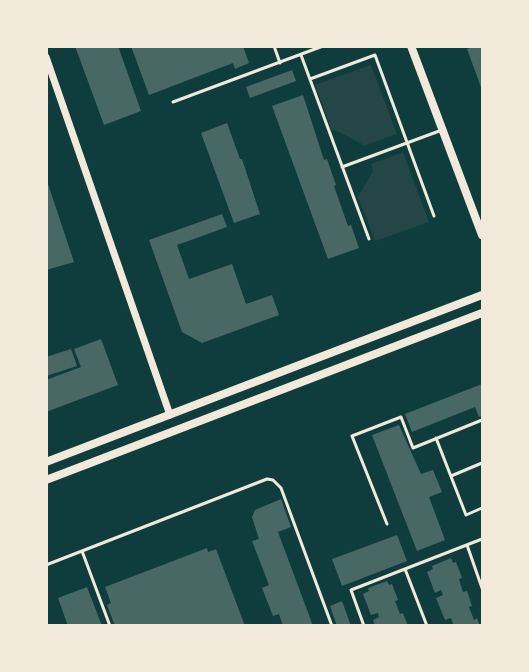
<!DOCTYPE html>
<style>
body{margin:0}
#map{position:relative;width:529px;height:672px;overflow:hidden;background:#0f3d3e;font-family:Lato,sans-serif}
canvas{display:block}
.frame{position:absolute;inset:0;border:48px solid #f1e9da;pointer-events:none}
</style>
<div id="map">
<canvas width="529" height="672"></canvas>
<div class="frame"></div>
</div>
<script>
const context = document.querySelector('canvas').getContext('2d');
context.lineJoin = 'round';
function fillPath(path, color) { context.fillStyle = color; context.fill(path, 'evenodd'); }
const shape = rows => new Path2D(rows.map(r => 'M' + r).join(''));
function stroke(path, color, width, dash) { context.strokeStyle = color; context.lineWidth = width; context.lineCap = dash ? 'butt' : 'round'; context.setLineDash(dash || []); context.stroke(path); }
const green = shape([
 [371,65,397,134,363,146,362,144,335,130,332,131,315,85],
 [403,152,429,222,375,241,358,197,373,171,371,164]
]);
const building = shape([
 [75,46,118,46,141,111,104,125],
 [131,46,243,46,249,63,235,69,233,63,149,95],
 [475,46,482,46,482,90,467,49],
 [292,70,296,81,250,98,246,87],
 [303,95,324,160,327,159,336,185,334,186,348,226,351,225,359,248,328,259,272,106],
 [227,123,240,159,242,159,260,214,234,223,201,133],
 [46,178,74,262,46,270],
 [222,214,227,227,177,245,189,279,232,264,246,304,272,295,279,315,202,343,182,332,149,240],
 [101,339,118,385,46,412,46,380,81,367,74,349],
 [71,349,77,366,46,376,46,357],
 [482,384,482,416,479,417,475,407,412,432,405,414],
 [399,425,421,474,433,470,442,492,429,497,445,540,417,551,372,435],
 [281,499,291,527,278,532,313,626,283,626,279,614,273,616,262,588,269,585,252,541,259,539,252,517,255,510],
 [397,535,407,561,342,586,332,559],
 [207,548,208,552,216,549,245,626,115,626,107,605,111,603,105,587],
 [451,558,453,563,456,562,462,578,459,579,463,592,467,591,472,606,469,607,474,620,477,618,480,626,454,626,451,618,445,620,436,598,443,595,441,590,435,593,427,572,433,569,432,566],
 [387,581,389,585,392,584,398,600,395,601,400,614,403,613,408,626,375,626,373,620,379,617,378,613,371,615,363,594,369,591,368,588],
 [87,587,102,626,68,626,58,598],
 [342,601,351,626,337,626,330,606]
]);
const service = shape([
 [274,46,280,63],
 [301,55,369,239],
 [310,79,375,55,434,216],
 [173,102,323,46],
 [342,167,442,130],
 [436,438,466,515,482,508],
 [451,476,482,463],
 [387,524,352,436,401,417,413,448,482,420],
 [467,545,482,588],
 [82,551,110,626],
 [46,565,267,479,273,480,281,488,332,626],
 [405,569,427,626],
 [364,626,351,590,482,539]
]);
const tertiary = shape([
 [46,57,170,415]
]);
const secondary = shape([
 [411,46,482,235],
 [46,462,482,295],
 [46,480,482,313]
]);
fillPath(green, '#244646');
fillPath(building, '#486865');
stroke(service, '#f1e9da', 3);
stroke(tertiary, '#f1e9da', 7);
stroke(secondary, '#f1e9da', 8);
</script>
